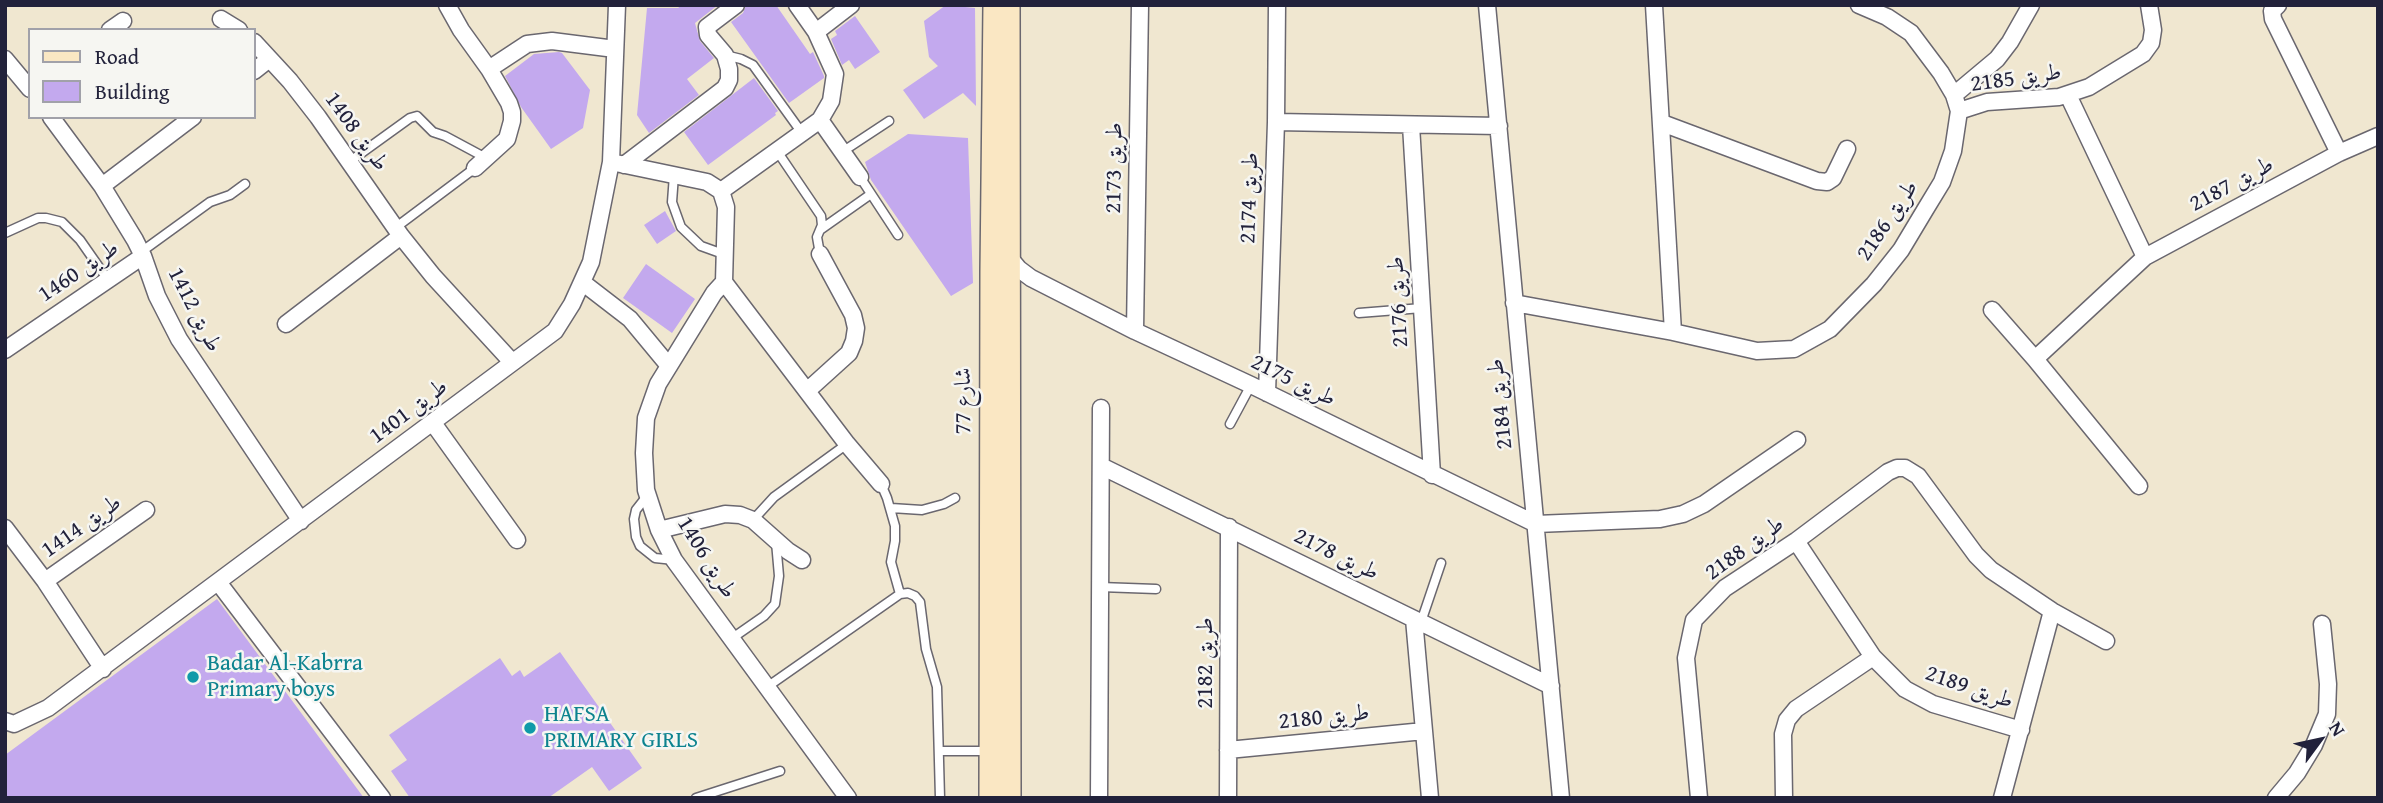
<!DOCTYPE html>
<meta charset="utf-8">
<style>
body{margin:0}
#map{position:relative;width:2383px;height:803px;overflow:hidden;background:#f0e7d0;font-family:"Gentium Book Plus",serif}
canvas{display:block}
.frame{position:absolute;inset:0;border:7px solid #22223b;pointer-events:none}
.legend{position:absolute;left:28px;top:28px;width:228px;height:91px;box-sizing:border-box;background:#f6f6f2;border:2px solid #a1a1a9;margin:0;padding:9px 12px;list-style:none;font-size:21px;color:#22223b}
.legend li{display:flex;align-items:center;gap:14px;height:35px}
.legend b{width:35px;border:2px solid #a1a1a9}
.north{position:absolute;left:2285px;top:705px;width:70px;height:70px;-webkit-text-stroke:5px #f6f6f2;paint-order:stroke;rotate:57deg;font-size:19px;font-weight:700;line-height:28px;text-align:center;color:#22223b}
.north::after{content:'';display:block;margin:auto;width:24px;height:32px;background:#22223b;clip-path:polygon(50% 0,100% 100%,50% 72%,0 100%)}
</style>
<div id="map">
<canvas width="2383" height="803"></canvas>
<div class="frame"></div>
<ul class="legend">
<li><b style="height:9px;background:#fae7c3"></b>Road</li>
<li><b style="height:19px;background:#c3a9ee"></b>Building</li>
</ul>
<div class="north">N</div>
</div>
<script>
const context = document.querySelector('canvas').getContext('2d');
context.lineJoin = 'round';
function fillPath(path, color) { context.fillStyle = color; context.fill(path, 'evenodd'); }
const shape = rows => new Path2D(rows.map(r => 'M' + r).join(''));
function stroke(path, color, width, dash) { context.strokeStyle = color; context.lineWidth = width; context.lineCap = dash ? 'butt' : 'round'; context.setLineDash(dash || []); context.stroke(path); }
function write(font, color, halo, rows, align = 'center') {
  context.font = font + ' "Gentium Book Plus",Amiri,serif'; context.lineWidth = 5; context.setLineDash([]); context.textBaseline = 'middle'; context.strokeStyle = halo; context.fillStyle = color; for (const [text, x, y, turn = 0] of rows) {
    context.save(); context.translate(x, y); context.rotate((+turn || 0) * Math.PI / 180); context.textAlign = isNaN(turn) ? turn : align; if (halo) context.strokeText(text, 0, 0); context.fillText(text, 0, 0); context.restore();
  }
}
const building = shape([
 [677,5,718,5,695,23,700,41,714,58,687,79,699,95,649,133,637,115,647,8,679,8],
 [746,5,776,5,810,54,813,52,824,76,824,78,789,103,731,22,743,13],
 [946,5,975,8,976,106,963,93,924,119,903,90,938,66,929,57,924,21],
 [855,16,880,52,855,69,849,60,842,65,831,39,837,35,835,31],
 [559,52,562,53,590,90,583,128,551,149,521,107,505,76,534,54],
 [754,78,778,111,775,113,776,115,708,165,684,132],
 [908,134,968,138,973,283,951,296,871,180,865,162],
 [665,211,676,231,657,244,644,225],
 [646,264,695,299,672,333,623,298],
 [217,599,364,798,5,798,5,755],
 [560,652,642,768,609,791,592,767,548,798,410,798,391,771,407,760,389,735,500,658,512,676,520,670,524,677]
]);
const lane = shape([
 [725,55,741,59,753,65,802,133],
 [777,151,821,216,822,225,817,237,820,254],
 [842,152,889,121],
 [349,162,410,118,417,116,433,132,445,136,486,158],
 [674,175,672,202,681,227,701,246,726,255],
 [860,177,898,235],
 [395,228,475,168],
 [820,230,871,194],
 [5,233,38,218,46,218,62,222,80,240,108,280],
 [141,252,210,202,230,195,245,184],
 [1359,313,1422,308],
 [1230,424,1251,385],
 [881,484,887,498,895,526,895,541,891,562,900,594],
 [647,496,636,510,634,519,636,537,640,546,655,558,674,560],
 [891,508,922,510,944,504,955,498],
 [753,520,774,497,847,444],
 [1100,587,1156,589],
 [1421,622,1441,563],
 [731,639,764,616,775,604,779,576,776,542],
 [767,687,900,594,908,593,915,596,920,602,926,649,937,687,940,798],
 [939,751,989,751],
 [696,798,780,771]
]);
const street = shape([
 [447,5,461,30,489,69,509,103,512,112,512,121,507,139,475,168],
 [1487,5,1561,798],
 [1654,5,1673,332],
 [2278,5,2272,11,2273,19,2339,153],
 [221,19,239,30],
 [110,30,123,21],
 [816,32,851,5],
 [254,42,290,81,318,117,401,236,433,276,512,362],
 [5,59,30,89],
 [489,69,527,44,552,41,615,49],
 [254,71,268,60],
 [1954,95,1997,59,2010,42,2031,5],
 [2068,95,2145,257],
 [1959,111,1987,102,2059,97,2089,87,2143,54,2151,43,2153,30,2149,5],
 [51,117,102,186,135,240,143,256,157,296,179,339,301,521],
 [820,120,860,177],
 [1276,122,1499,126],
 [1662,123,1817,181,1827,182,1833,178,1847,149],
 [1411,125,1432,475],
 [611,162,707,182,721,191,726,207,724,282,714,293,658,384,646,418,644,453,646,490,659,530,674,560,848,798],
 [624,165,725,88,729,80,729,69,725,55,708,35,707,27,736,5],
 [102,186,193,117],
 [721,191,820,120,831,101,835,74,816,32,797,5],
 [1009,257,1019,269,1031,278,1135,331,1251,385,1536,524,1660,519,1683,514,1704,504,1797,440],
 [582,282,630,319,669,366],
 [724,282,847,444,881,484],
 [1514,303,1673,332,1757,351,1794,349,1830,329,1874,284,1901,250,1925,210,1942,182,1953,151,1959,111,1954,95,1941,73,1911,33,1887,17,1859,5],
 [1992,310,2035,359,2139,486],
 [286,324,401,236],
 [1135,331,1140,5],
 [5,350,143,256],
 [2035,359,2145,257,2339,153,2378,136],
 [807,391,849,353,854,341,856,328,853,315,820,254],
 [1267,393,1276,122,1277,5],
 [433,423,517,540],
 [1101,466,1551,686],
 [5,528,45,581,103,669],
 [659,530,725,514,740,515,753,520,788,551,802,560],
 [1796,541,1873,657,1905,689,1933,704,2021,730],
 [45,581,146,510],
 [218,582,382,798],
 [1414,619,1430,798],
 [5,721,14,724,48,708,555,331,572,304,591,262,611,162,617,5],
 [1228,750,1424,731],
 [1099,798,1101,408],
 [1228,798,1229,527],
 [1699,798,1686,658,1694,620,1725,588,1796,541,1888,472,1897,468,1905,468,1918,476,1976,555,1991,570,2052,611,2106,641],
 [1784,798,1783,734,1787,720,1796,709,1873,657],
 [2002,798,2052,611],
 [2276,798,2297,773,2314,745,2327,714,2328,684,2322,624]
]);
const secondary = shape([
 [1009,5,1010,798],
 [990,798,991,271,994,5]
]);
const markers = [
 [193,677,7,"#0f9aa8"],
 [530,728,7,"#0f9aa8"]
];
const streetNames = [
 ["طريق 2185",2016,79,-8],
 ["طريق 1408",356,132,54],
 ["طريق 2173",1115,168,-89],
 ["طريق 2187",2232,185,-28],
 ["طريق 2174",1250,198,-88],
 ["طريق 2186",1888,221,-56],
 ["طريق 1460",79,272,-34],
 ["طريق 2176",1399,302,-93],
 ["طريق 1412",194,310,63],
 ["طريق 2175",1293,381,26],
 ["شارع 77",964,401,-90],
 ["طريق 2184",1501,404,-96],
 ["طريق 1401",409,412,-37],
 ["طريق 1414",82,527,-35],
 ["طريق 2188",1745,549,-36],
 ["طريق 2178",1336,555,26],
 ["طريق 1406",706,558,58],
 ["طريق 2182",1206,663,-90],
 ["طريق 2189",1969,688,19],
 ["طريق 2180",1324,718,-6]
];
const cultureNames = [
 ["Badar Al-Kabrra",207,664],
 ["Primary boys",207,690],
 ["HAFSA",544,715],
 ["PRIMARY GIRLS",544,741]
];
fillPath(building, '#c3a9ee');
stroke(lane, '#6a676f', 11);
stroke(street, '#6a676f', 19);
stroke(secondary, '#6a676f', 24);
stroke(lane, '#fff', 8);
stroke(street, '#fff', 16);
stroke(secondary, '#fae7c3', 21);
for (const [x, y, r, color] of markers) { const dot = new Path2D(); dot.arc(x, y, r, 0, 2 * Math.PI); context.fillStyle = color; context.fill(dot); stroke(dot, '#f6f6f2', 2.5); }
write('23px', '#22223b', '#f6f6f2', streetNames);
write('23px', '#0d838f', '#f6f6f2', cultureNames, 'left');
</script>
